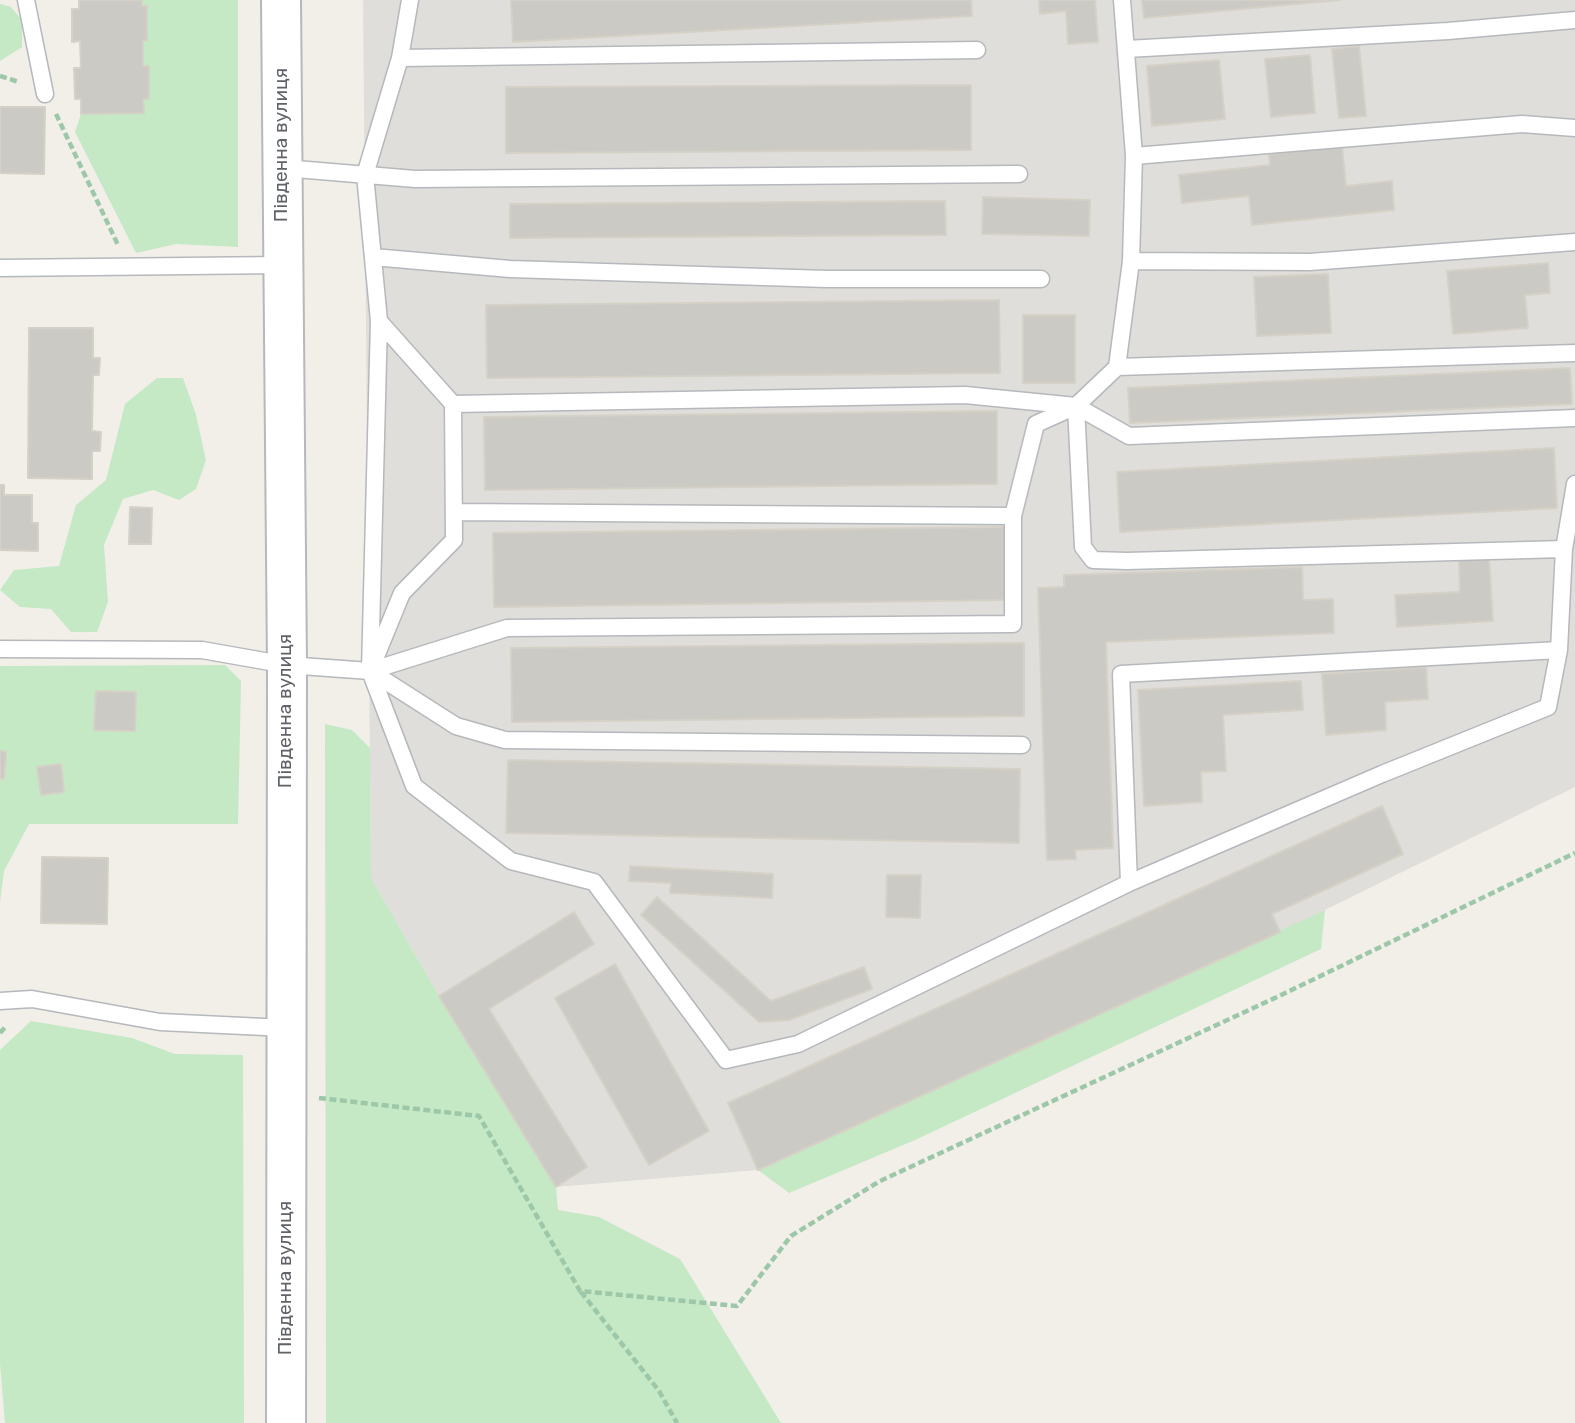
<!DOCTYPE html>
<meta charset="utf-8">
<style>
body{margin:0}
canvas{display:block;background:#f1efe8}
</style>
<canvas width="1575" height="1423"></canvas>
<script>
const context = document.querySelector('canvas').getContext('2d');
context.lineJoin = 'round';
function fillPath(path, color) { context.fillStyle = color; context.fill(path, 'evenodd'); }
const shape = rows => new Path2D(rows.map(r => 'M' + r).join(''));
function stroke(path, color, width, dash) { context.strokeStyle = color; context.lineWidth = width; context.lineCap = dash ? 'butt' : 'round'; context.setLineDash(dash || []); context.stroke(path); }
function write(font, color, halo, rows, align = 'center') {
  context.font = font + ' Rubik,sans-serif'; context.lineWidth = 7; context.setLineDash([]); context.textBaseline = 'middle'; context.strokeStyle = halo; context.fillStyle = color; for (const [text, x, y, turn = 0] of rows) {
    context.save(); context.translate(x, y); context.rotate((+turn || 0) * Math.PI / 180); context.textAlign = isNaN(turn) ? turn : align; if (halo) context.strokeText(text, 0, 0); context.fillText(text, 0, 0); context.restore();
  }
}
const industrial = shape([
 [363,0,1575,0,1575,787,1280,932,758,1170,556,1187,439,996,371,878]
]);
const green = shape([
 [142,0,238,0,238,247,176,244,136,253,75,132,81,114,144,113,143,99,149,98,149,67,143,66,143,41,147,40,147,7,142,6],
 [0,4,11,7,22,20,22,47,0,61],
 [157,378,183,378,196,415,206,460,196,489,179,500,153,490,123,499,104,545,108,602,97,632,71,632,51,609,20,607,0,590,14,570,59,566,76,505,106,480,125,404],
 [225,665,241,681,238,824,29,824,4,871,0,902,0,666],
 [325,724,352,730,370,748,371,878,439,996,556,1187,558,1210,599,1217,680,1259,781,1423,326,1423],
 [1325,910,1321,949,915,1140,789,1193,758,1170],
 [31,1021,132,1038,175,1054,243,1055,244,1423,5,1423,0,1363,0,1050]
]);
const building = shape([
 [79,0,142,0,142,6,147,6,147,40,143,41,143,66,149,66,149,99,143,99,144,113,81,114,81,99,75,99,74,68,81,68,80,41,72,42,72,9,79,9,79,0],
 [511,0,971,0,972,16,513,42,511,0],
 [1039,0,1095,0,1098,42,1068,44,1066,11,1040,14,1039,0],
 [1142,0,1340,0,1144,18,1142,0],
 [1359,46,1366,116,1339,118,1332,49,1359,46],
 [1310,55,1315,113,1271,117,1265,59,1310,55],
 [1219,60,1225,119,1152,126,1147,66,1219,60],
 [971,85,971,150,506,153,506,87,971,85],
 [0,107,45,107,44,174,0,173,0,107],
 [1342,146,1346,186,1392,181,1394,210,1252,225,1249,196,1182,203,1179,175,1270,165,1269,154,1342,146],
 [983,197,1090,200,1089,236,982,234,983,197],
 [945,201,946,235,510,238,510,204,945,201],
 [1548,263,1550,293,1525,295,1528,328,1453,334,1447,271,1548,263],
 [1328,274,1331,333,1257,336,1254,277,1328,274],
 [999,300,1000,373,487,378,486,305,999,300],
 [1023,315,1075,315,1075,383,1023,383,1023,315],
 [29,328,93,328,93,358,100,358,99,375,93,375,92,431,101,432,100,451,92,451,92,479,28,478,29,328],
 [1570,368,1572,404,1130,423,1128,388,1570,368],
 [997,411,997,484,485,490,484,417,997,411],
 [1554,448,1557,508,1120,532,1117,472,1554,448],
 [0,485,4,485,4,495,32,495,32,523,38,523,38,551,0,550,0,485],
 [130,507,152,508,151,544,129,544,130,507],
 [1006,527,1006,600,494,607,493,533,1006,527],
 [1489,557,1493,621,1397,627,1395,595,1460,592,1459,559,1489,557],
 [1302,567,1303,600,1333,599,1334,633,1106,642,1113,848,1075,850,1076,859,1047,860,1038,588,1064,587,1064,575,1302,567],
 [1024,643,1024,716,512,722,511,648,1024,643],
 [1426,667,1428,699,1385,702,1386,730,1326,735,1322,674,1426,667],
 [1301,681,1303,710,1223,715,1226,771,1201,772,1202,802,1144,806,1138,690,1301,681],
 [96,691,136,692,135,731,94,730,96,691],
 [0,751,6,752,4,779,0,778,0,751],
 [508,760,1020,769,1019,843,506,833,508,760],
 [61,764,64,792,41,795,37,767,61,764],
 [1382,806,1403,854,1272,914,1280,932,758,1170,728,1103,1382,806],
 [42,857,108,858,107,924,41,923,42,857],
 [630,866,773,874,772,898,670,893,671,883,629,881,630,866],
 [887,875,921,875,920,918,886,917,887,875],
 [657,897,771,1001,864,967,872,989,789,1020,759,1022,641,915,657,897],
 [574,912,594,944,489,1009,587,1167,556,1187,439,996,574,912],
 [615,964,709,1131,649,1165,555,998,615,964]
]);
const path = shape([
 [0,76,19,82],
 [56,114,118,245],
 [0,1033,7,1025],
 [319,1098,479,1116,580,1291,737,1306,791,1236,880,1181,1277,997,1575,853],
 [581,1292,659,1391,677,1423]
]);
const service = shape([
 [26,0,45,94],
 [1127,49,1448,31,1575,20],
 [400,58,977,50],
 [1134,156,1522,124,1575,128],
 [284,168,415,179,1019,174],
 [373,257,510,269,827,279,1041,279],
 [1131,261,1310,262,1575,242],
 [0,268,282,265],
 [379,321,370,671,414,786,511,861,594,882,726,1060,798,1044,1129,883,1382,774,1548,707,1559,650],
 [1117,367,1575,353],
 [453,404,965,395,1076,406,1129,436,1575,418],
 [1076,406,1083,547,1093,560,1127,561,1564,549,1559,650,1121,674,1129,883],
 [454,512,1013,516],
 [1564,549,1575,484],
 [0,649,202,650,287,665,370,671,402,593,454,540,453,404,379,321,365,175,400,58,410,0],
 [370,671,507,628,1013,624,1013,516,1036,424,1076,406,1117,367,1131,261,1134,156,1122,0],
 [370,671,456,726,505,740,1022,745],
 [0,1001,32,999,160,1022,285,1028]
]);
const tertiary = shape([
 [281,0,287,665,286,1423]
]);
const streetNames = [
 ["Південна вулиця",282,145,-90],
 ["Південна вулиця",286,711,-90],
 ["Південна вулиця",286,1278,-90]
];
fillPath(industrial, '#e0deda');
fillPath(green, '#c5e8c5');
fillPath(building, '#cccac5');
stroke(building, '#d6d1c6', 2);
stroke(service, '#b5b8bc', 19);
stroke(tertiary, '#b5b8bc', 42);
stroke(path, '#9cc7a9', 4.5, [7, 3.5]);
stroke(service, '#fff', 16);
stroke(tertiary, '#fff', 38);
write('19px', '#5f6368', '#fff', streetNames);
</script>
